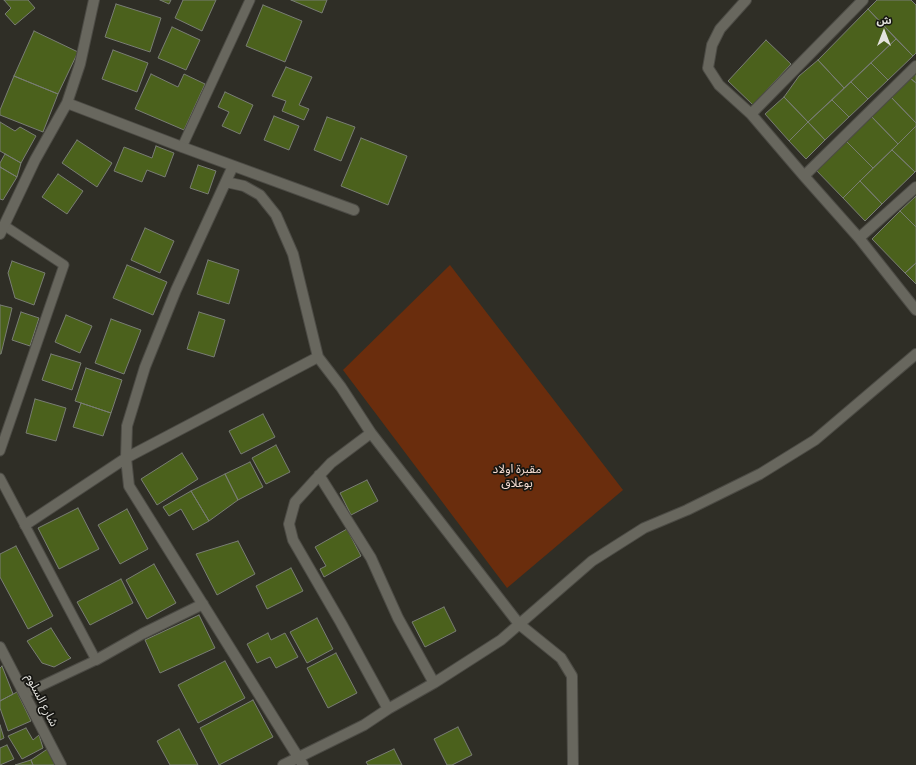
<!DOCTYPE html>
<meta charset="utf-8">
<style>
body{margin:0}
#map{position:relative;width:916px;height:765px;overflow:hidden;background:#2f2e26;font-family:"Exo 2","Noto Sans Arabic",sans-serif}
canvas{display:block}
.north{position:absolute;left:864px;top:12px;width:40px;height:40px;-webkit-text-stroke:3px #161612;paint-order:stroke;rotate:0deg;font-size:11px;font-weight:700;line-height:16px;text-align:center;color:#e4e3de}
.north::after{content:'';display:block;margin:auto;width:14px;height:18px;background:#e4e3de;clip-path:polygon(50% 0,100% 100%,50% 72%,0 100%)}
</style>
<div id="map">
<canvas width="916" height="765"></canvas>
<div class="north">ش</div>
</div>
<script>
const context = document.querySelector('canvas').getContext('2d');
context.lineJoin = 'round';
function fillPath(path, color) { context.fillStyle = color; context.fill(path, 'evenodd'); }
const shape = rows => new Path2D(rows.map(r => 'M' + r).join(''));
function stroke(path, color, width, dash) { context.strokeStyle = color; context.lineWidth = width; context.lineCap = dash ? 'butt' : 'round'; context.setLineDash(dash || []); context.stroke(path); }
function write(font, color, halo, rows, align = 'center') {
  context.font = font + ' "Exo 2","Noto Sans Arabic",sans-serif'; context.lineWidth = 3.5; context.setLineDash([]); context.textBaseline = 'middle'; context.strokeStyle = halo; context.fillStyle = color; for (const [text, x, y, turn = 0] of rows) {
    context.save(); context.translate(x, y); context.rotate((+turn || 0) * Math.PI / 180); context.textAlign = isNaN(turn) ? turn : align; if (halo) context.strokeText(text, 0, 0); context.fillText(text, 0, 0); context.restore();
  }
}
const green = shape([
 [450,265,623,490,507,588,343,370]
]);
const building = shape([
 [4,0,28,0,35,8,15,25,5,14,11,8,4,0],
 [160,0,171,0,169,4,160,0],
 [183,0,216,0,202,31,175,18,183,0],
 [291,0,327,0,322,13,291,0],
 [877,0,911,0,916,5,916,53,913,56,868,9,877,0],
 [116,4,161,18,150,52,105,37,116,4],
 [263,5,302,21,285,62,246,46,263,5],
 [868,9,896,39,844,88,818,60,868,9],
 [172,27,200,40,186,70,158,58,172,27],
 [34,31,78,52,58,94,14,76,34,31],
 [896,39,913,56,888,80,871,63,896,39],
 [766,40,791,64,753,105,728,81,766,40],
 [113,50,148,63,137,92,102,79,113,50],
 [818,60,844,88,808,122,784,97,799,76,818,60],
 [871,63,888,80,868,99,851,82,871,63],
 [286,67,312,77,299,105,309,109,304,120,282,111,286,101,272,96,286,67],
 [916,70,916,83,909,77,916,70],
 [151,74,178,87,184,74,205,84,184,130,135,109,151,74],
 [14,76,58,94,43,132,0,115,0,110,14,76],
 [909,77,916,83,916,123,890,96,909,77],
 [851,82,868,99,849,117,832,100,851,82],
 [225,92,253,105,240,134,222,126,229,112,218,107,225,92],
 [890,96,916,123,916,126,898,144,870,115,890,96],
 [784,97,808,122,789,141,765,114,784,97],
 [832,100,849,117,825,140,808,122,832,100],
 [870,115,898,144,873,168,845,140,870,115],
 [274,116,299,126,289,150,264,140,274,116],
 [327,117,355,127,341,161,314,150,327,117],
 [0,122,15,131,20,127,36,136,21,163,0,151,0,122],
 [808,122,825,140,806,159,789,141,808,122],
 [916,126,916,171,915,172,892,150,916,126],
 [361,138,407,156,388,205,341,186,361,138],
 [77,140,112,163,97,187,62,163,77,140],
 [845,140,873,168,843,198,815,169,845,140],
 [156,146,174,153,165,177,147,170,142,182,114,171,124,147,152,158,156,146],
 [892,150,915,172,882,204,860,181,892,150],
 [5,154,21,163,17,177,0,167,0,163,5,154],
 [198,165,216,171,208,194,190,188,198,165],
 [0,167,17,177,3,200,0,199,0,167],
 [58,174,83,191,67,214,42,197,58,174],
 [860,181,882,204,865,221,843,198,860,181],
 [916,196,916,227,900,211,916,196],
 [900,211,916,227,916,263,905,273,872,239,900,211],
 [145,228,174,241,160,273,131,260,145,228],
 [208,260,239,270,229,304,197,294,208,260],
 [12,261,45,273,34,305,15,298,8,273,12,261],
 [916,263,916,284,905,273,916,263],
 [127,265,167,282,153,315,113,298,127,265],
 [0,305,12,308,1,354,0,354,0,305],
 [21,312,39,318,30,346,12,340,21,312],
 [199,312,225,320,214,357,187,349,199,312],
 [66,315,92,326,80,353,55,342,66,315],
 [111,319,141,330,124,374,95,363,111,319],
 [51,354,81,363,72,390,42,380,51,354],
 [86,368,122,380,111,413,75,401,86,368],
 [35,399,66,408,56,441,26,433,35,399],
 [81,403,111,413,103,436,73,427,81,403],
 [263,414,275,437,241,454,229,431,263,414],
 [276,445,290,472,266,484,252,458,276,445],
 [182,453,198,479,157,505,141,479,182,453],
 [250,462,263,487,238,500,225,474,250,462],
 [225,474,238,500,209,521,191,491,225,474],
 [367,480,378,501,351,515,340,493,367,480],
 [191,491,209,521,193,530,181,509,169,516,163,507,191,491],
 [78,508,99,549,59,569,38,528,78,508],
 [127,509,148,549,120,564,98,525,127,509],
 [347,529,361,556,324,577,320,569,326,566,315,547,347,529],
 [238,541,255,574,217,595,196,554,238,541],
 [16,546,53,616,28,629,0,577,0,554,16,546],
 [154,564,176,603,147,619,126,580,154,564],
 [291,568,303,591,267,609,256,586,291,568],
 [121,579,133,603,90,625,77,602,121,579],
 [444,607,456,631,425,647,412,622,444,607],
 [199,615,215,648,160,673,145,640,199,615],
 [317,618,333,649,307,663,290,632,317,618],
 [51,628,68,655,71,658,54,667,42,663,27,641,51,628],
 [268,633,271,640,285,633,298,657,276,668,270,657,257,663,247,644,268,633],
 [336,653,357,693,328,708,307,668,336,653],
 [225,661,245,698,198,723,178,685,225,661],
 [2,666,13,694,0,701,0,668,2,666],
 [17,692,31,721,8,731,0,708,0,701,17,692],
 [253,700,273,737,219,765,200,728,253,700],
 [0,725,4,738,0,740,0,725],
 [458,727,472,755,452,765,447,765,434,739,458,727],
 [26,728,33,740,39,735,43,748,22,759,8,736,26,728],
 [179,729,198,765,170,765,157,741,179,729],
 [7,745,14,759,0,765,0,748,7,745],
 [49,748,56,765,33,765,31,760,49,748],
 [394,749,402,765,368,765,366,762,394,749],
 [31,760,33,765,15,765,31,760]
]);
const service = shape([
 [182,147,250,0],
 [0,451,64,265,5,226],
 [0,478,96,660,24,694]
]);
const minor = shape([
 [746,0,720,29,712,45,708,68,719,85,751,114,804,176,859,238,916,310],
 [67,103,182,147,354,210],
 [751,114,863,0],
 [233,166,176,290,145,367,127,426,126,458,129,486,303,765],
 [804,176,916,66],
 [226,182,244,186,260,195,276,215,293,254,318,357,341,387,371,433,331,463,315,480,295,502,289,524,293,540,341,623,388,709],
 [0,234,35,160,67,103,80,64,94,0],
 [859,238,916,187],
 [371,433,519,624,561,658,572,676,573,765],
 [319,475,371,558,398,618,434,683],
 [25,525,126,458,318,357],
 [0,647,61,765],
 [96,660,142,634,203,604],
 [283,765,364,725,388,709,434,683,501,640,592,561,644,528,687,510,760,474,815,440,916,354]
]);
const parkNames = [
 ["مقبرة اولاد",517,469],
 ["بوعلاق",517,483]
];
const streetNames = [
 ["شارع السلوم",42,700,63]
];
fillPath(green, '#6a2d0d');
fillPath(building, '#4b611c');
stroke(building, '#797d74', 1);
stroke(service, '#4c4b45', 11);
stroke(minor, '#4c4b45', 12);
stroke(service, '#68675e', 9);
stroke(minor, '#68675e', 10);
write('12px', '#f7ded4', '#161612', parkNames);
write('12px', '#e4e3de', '#161612', streetNames);
</script>
